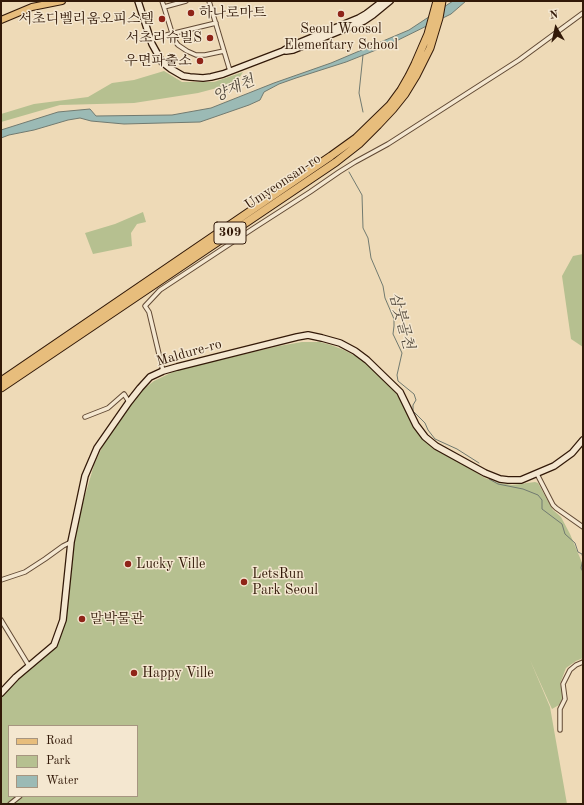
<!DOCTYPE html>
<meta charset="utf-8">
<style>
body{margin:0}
#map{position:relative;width:584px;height:805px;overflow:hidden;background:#eedab7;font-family:"Old Standard TT",serif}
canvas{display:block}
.frame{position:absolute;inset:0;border:2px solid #321908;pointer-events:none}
.legend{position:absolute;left:8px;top:725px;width:130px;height:72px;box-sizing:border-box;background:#f4e7d0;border:1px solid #a69580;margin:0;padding:5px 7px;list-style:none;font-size:12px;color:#321908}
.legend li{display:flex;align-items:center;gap:8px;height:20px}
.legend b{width:20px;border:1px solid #a69580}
.north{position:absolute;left:536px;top:8px;width:40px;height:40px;-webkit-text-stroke:3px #f4e7d0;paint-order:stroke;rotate:351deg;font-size:11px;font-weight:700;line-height:16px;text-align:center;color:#321908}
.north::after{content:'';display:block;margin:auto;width:14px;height:18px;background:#321908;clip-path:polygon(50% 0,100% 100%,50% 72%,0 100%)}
</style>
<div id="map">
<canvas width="584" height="805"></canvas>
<div class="frame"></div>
<ul class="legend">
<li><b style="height:5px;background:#e7bd7c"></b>Road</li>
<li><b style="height:11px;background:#b6c090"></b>Park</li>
<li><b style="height:11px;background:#9bbab5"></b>Water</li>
</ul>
<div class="north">N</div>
</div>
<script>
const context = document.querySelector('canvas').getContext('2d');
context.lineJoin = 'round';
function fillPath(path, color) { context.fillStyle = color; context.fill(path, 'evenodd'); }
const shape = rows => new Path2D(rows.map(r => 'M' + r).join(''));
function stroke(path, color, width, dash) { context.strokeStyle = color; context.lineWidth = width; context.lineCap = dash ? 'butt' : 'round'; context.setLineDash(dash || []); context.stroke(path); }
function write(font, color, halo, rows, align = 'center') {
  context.font = font + ' "Old Standard TT","Noto Serif KR",serif'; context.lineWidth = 3; context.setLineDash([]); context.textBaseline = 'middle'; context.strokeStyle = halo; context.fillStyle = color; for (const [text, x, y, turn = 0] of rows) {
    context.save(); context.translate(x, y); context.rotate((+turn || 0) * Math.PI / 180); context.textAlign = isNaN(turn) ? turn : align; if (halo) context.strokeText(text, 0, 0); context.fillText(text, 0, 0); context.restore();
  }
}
const green = shape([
 [164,71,182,82,214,82,243,72,236,83,198,93,134,103,60,105,1,122,1,114,34,104,88,97,112,83,134,80],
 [143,212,146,222,137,224,131,233,132,246,93,254,85,233,115,224],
 [583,254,583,347,571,339,562,276,573,256],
 [302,342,320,342,331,345,344,350,363,360,396,393,423,438,434,449,459,462,485,478,499,483,512,485,535,482,538,483,553,510,561,517,570,534,583,565,583,658,576,661,566,668,560,684,564,695,559,705,552,709,530,660,550,707,567,804,1,804,1,696,17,679,55,647,60,634,71,551,76,526,94,465,104,443,137,394,154,381,177,370,279,346],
 [9,726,137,726,137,796,9,796]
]);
const water = shape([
 [453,1,466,1,451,14,386,46,346,62,296,78,279,84,264,92,260,100,249,105,200,122,124,124,91,121,80,118,68,120,34,130,9,135,1,138,1,130,58,112,90,109,96,116,172,115,211,108,274,83,331,63,409,30,453,1]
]);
const stream = shape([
 [363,55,359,93,363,112],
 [349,172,362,195,363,228,368,238,371,258,383,286,385,298,394,319,394,326,393,334,402,353,397,375,398,381,414,394,416,400,413,405,413,411,425,423,428,430,435,439,457,449,479,463],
 [489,479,498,484,523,489,538,495,542,500,542,509,562,524,565,534,575,543,578,552,582,554,583,559,581,568,583,572]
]);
const street = shape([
 [162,1,164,7],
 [186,1,164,7,172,33,175,41,178,45,187,51,196,55,205,55,224,51],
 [209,1,230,71],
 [150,39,216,23],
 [163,371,149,312,145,306,160,290,254,228,310,192,339,172,355,162,388,144,519,60,583,13],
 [85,417,108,408,124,394,129,402],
 [537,474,553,505,556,508,583,527],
 [1,580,25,572,45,559,63,546,71,542],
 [1,620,29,666],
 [560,730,560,709,565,699,563,684,570,670,576,665,583,662],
 [10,804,20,796]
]);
const secondary = shape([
 [138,1,152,44,162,62,171,69,183,76,190,77,203,78,211,77,223,74,283,51,291,46,359,18,366,14,383,1],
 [286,51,293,50,364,21,373,15,390,1],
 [1,693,16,677,54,645,63,620,71,542,85,476,97,448,129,402,140,388,150,377,163,371,177,367,297,337,308,335,322,338,340,343,355,351,367,360,400,392,416,425,425,437,436,446,485,473,500,479,508,480,521,480,554,466,572,453,583,440]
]);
const primary = shape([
 [1,20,32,7,62,1]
]);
const highway = shape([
 [1,381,331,156,356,138,390,105,401,90,409,76,415,64,428,34,437,1],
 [1,388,336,162,359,144,378,125,393,109,405,94,416,76,430,48,439,18,442,1]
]);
const markers = [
 [191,13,4,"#8f2418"],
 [341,14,4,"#8f2418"],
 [162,19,4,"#8f2418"],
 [210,38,4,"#8f2418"],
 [200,61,4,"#8f2418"],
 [128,564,4,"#8f2418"],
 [244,582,4,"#8f2418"],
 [82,619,4,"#8f2418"],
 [134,673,4,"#8f2418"]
];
const shields = [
 [230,233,32]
];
const shieldNames = [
 ["309",230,233]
];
const poiNames = [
 ["하나로마트",199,13],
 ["서초디벨리움오피스텔",154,19,"right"],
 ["Seoul Woosol",341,29,"center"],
 ["Elementary School",341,45,"center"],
 ["서초리슈빌S",202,38,"right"],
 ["우면파출소",192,61,"right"],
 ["Lucky Ville",136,564],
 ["LetsRun",252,574],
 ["Park Seoul",252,590],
 ["말박물관",90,619],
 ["Happy Ville",142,673]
];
const streetNames = [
 ["Umyeonsan-ro",283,182,-34],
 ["Maldure-ro",189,353,-16]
];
const waterNames = [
 ["양재천",234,89,-24],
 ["삼붓골천",401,321,75]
];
fillPath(green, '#b6c090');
fillPath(water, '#9bbab5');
stroke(water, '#717a70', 1);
stroke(stream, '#717a70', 1);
stroke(street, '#614934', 5.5);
stroke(secondary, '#321908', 8);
stroke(primary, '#321908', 8);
stroke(highway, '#321908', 9);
stroke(street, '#f4e7d0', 3.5);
stroke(secondary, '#f4e7d0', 5.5);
stroke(primary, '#e7bd7c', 6);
stroke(highway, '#e7bd7c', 7);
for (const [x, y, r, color] of markers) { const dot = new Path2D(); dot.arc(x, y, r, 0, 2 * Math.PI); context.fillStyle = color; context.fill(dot); stroke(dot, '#f4e7d0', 1.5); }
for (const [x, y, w] of shields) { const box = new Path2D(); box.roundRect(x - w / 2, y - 11, w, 22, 3); context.fillStyle = '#f4e7d0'; context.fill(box); stroke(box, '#321908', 1); }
write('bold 13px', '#321908', null, shieldNames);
write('14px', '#321908', '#f4e7d0', poiNames, 'left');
write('14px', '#321908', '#f4e7d0', streetNames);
write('italic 15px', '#52493c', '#f4e7d0', waterNames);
</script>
